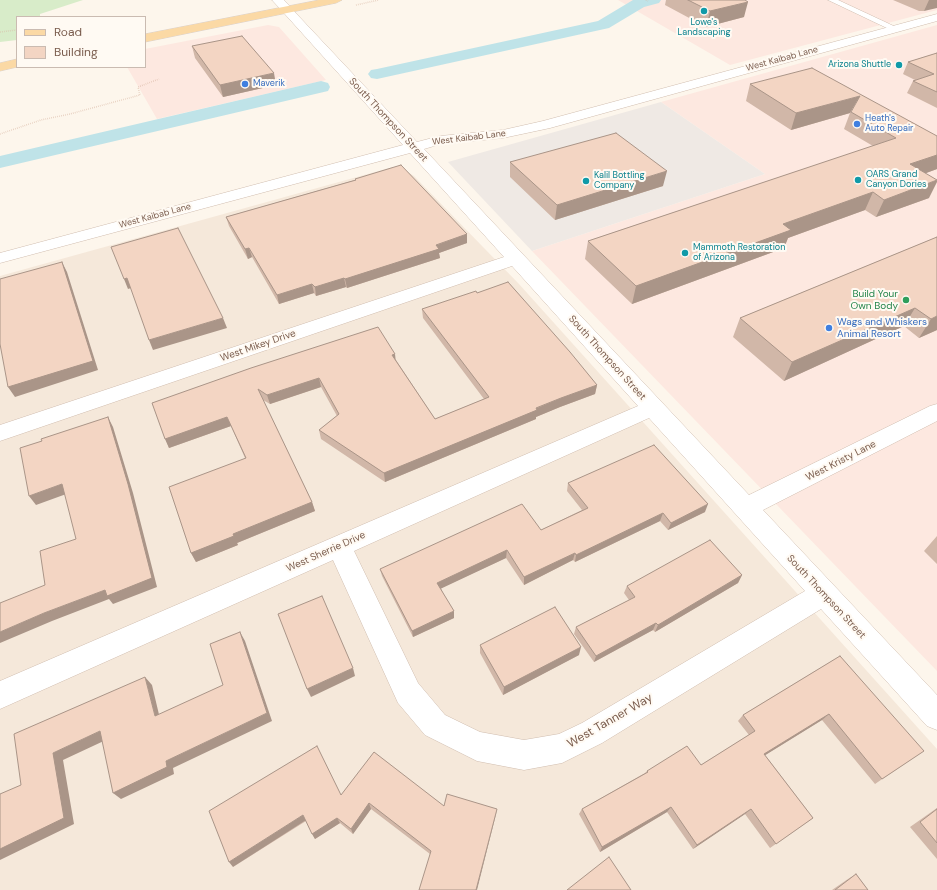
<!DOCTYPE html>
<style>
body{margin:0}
#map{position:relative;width:937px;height:890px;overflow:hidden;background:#fdf6ec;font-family:"DM Sans",sans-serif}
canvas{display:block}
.legend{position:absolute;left:16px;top:16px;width:130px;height:52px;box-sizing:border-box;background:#fffaf3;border:1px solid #cabbb1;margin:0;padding:5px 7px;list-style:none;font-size:12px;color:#7a5c4d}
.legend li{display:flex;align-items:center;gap:8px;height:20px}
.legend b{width:20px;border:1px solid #cabbb1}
</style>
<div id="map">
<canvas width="937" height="890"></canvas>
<ul class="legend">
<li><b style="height:5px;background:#fbd9a5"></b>Road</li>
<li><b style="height:11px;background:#f3d5c3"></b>Building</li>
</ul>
</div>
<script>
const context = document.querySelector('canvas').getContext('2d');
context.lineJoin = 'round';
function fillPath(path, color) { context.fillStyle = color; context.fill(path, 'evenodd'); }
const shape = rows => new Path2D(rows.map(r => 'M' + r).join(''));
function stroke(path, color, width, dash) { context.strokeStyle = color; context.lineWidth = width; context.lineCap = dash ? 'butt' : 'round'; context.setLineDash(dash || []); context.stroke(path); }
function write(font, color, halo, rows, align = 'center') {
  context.font = font + ' "DM Sans",sans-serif'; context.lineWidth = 4; context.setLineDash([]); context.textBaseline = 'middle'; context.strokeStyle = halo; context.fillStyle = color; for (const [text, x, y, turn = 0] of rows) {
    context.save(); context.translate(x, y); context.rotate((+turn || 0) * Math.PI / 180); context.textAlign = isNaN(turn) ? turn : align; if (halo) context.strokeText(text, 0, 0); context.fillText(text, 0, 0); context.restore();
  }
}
const residential = shape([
 [393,167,405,170,414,176,519,284,937,749,937,890,0,890,0,276]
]);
const commercial = shape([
 [618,0,937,0,937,10,730,65],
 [268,25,279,27,326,80,157,119,127,67,145,67,145,49],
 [937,25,937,671,532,251,765,174,661,102]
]);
const industrial = shape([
 [661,102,765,174,532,251,448,162]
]);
const green = shape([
 [0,0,83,0,40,14,40,17,17,17,17,40,0,42]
]);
const canal = shape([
 [633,0,661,0,659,3,644,7,609,28,377,79,371,78,368,74,371,70,377,69,598,21,633,0],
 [321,81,328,83,330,87,328,91,0,168,0,156,321,81]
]);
const path = shape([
 [646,0,648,1],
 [356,5,379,0],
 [0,32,17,30],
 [0,134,41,120,70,114,140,95,138,87,159,79]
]);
const service = shape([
 [828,0,838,0,898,28,897,30,891,30,828,0]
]);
const minor = shape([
 [287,7,291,8,417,142,440,136,503,130,543,121,937,14,937,21,550,128,503,138,441,144,424,149,749,495,930,406,937,404,937,421,763,510,937,695,937,730,927,726,821,609,602,743,562,763,524,770,477,761,425,735,398,703,333,560,0,709,0,681,638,406,512,266,0,441,0,425,504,257,410,153,0,263,0,253,403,145,283,12,281,10,283,8,287,7],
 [649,418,805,591,582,723,559,734,524,740,480,732,445,715,418,683,354,551,649,418]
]);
const tertiary = shape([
 [272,0,284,0,293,10,291,12,287,13,283,12,272,0]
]);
const primary = shape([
 [319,0,342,0,336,3,145,42,145,34,319,0],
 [17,59,17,67,0,71,0,63,17,59]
]);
const wall = shape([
 [666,0,745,0,744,17,706,27,665,5],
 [893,0,937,0,924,11,919,11],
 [192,46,276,85,223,97,195,58],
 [937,53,937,108,907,93,913,81,915,80,903,74,908,62],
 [750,84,937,136,937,169,926,173,929,198,876,217,865,210,788,238,784,248,632,304,585,259,588,241,873,146,844,129,850,113,791,130,746,101],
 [510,162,663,186,555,220,510,177],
 [355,179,467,234,467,243,439,253,440,258,347,288,346,287,316,296,314,293,279,304,252,257,248,259,229,226,226,217,355,180],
 [937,237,937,330,919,338,904,326,784,381,733,337,740,318],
 [477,293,597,385,595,394,560,407,536,417,536,419,385,482,321,439,319,430,337,416,321,387,270,404,263,400,312,502,315,511,237,543,238,545,196,562,191,553,245,458,231,426,169,448,152,403,396,360,435,419,484,399,423,318,422,309],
 [568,483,705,512,668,530,660,521,575,562,573,560,524,585,506,558,441,588,454,618,413,637,382,576,380,569,541,530,582,510,567,491],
 [937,536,937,564,924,551],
 [742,575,738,583,655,632,653,630,594,662,574,634,576,627,629,600,624,593,627,586],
 [480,645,579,655,503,695,480,653],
 [840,656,916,756,875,784,822,720,765,755,813,818,770,848,745,814,693,849,667,812,600,852,579,814,582,809,645,773,647,771,701,765,749,735,738,721,743,715],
 [341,795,444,806,496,814,430,854,371,809,353,834,340,823,315,839,306,821,233,867],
 [937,808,937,859,910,827],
 [856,874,868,890,832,890,848,879]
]);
const shadedWall = shape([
 [929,0,937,0,937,8,924,11],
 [748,2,744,17,706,27,710,11],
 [274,73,276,85,223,97,220,85],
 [860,96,850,113,791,130,796,113],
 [937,155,937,169,902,182,910,164],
 [667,171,663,186,555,220,557,205],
 [937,180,937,182,929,198,876,217,884,200],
 [873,192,865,210,788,238,784,248,632,304,636,286,783,224],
 [467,234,467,243,439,253,440,258,347,288,345,279],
 [249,248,252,257,248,259,245,249],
 [62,262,67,272,98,370,15,397,8,387],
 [127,278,131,288,128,289,124,279],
 [344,278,346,287,316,296,315,287],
 [312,284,314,293,279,304,277,295],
 [915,308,904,326,784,381,792,362],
 [937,316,937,330,919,338,931,319],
 [223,318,227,328,153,350,149,340],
 [395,354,396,363,392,355],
 [319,378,321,387,270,404,267,395],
 [597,385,595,394,560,407,536,417,536,419,385,482,384,473,561,398],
 [108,417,113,427,133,493,157,587,113,604,109,599,52,621,0,643,0,632,44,613,105,590],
 [227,417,231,426,169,448,165,439],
 [62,484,69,493,36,505,29,496],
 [312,502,315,511,237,543,238,545,196,562,191,553,233,534],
 [708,504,705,512,668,530,671,523],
 [663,513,660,521,575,562,576,555],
 [507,550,506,558,438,590,437,583],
 [575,553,573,560,524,585,524,577],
 [742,575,738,583,655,632,658,625],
 [454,611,454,618,413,637,412,631],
 [656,623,653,630,594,662,596,656],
 [240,632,245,641,272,721,173,768,174,774,121,799,113,793,166,761,267,713],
 [581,647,579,655,503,695,504,687],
 [353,668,355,676,311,697,307,689],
 [145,677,152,685,161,723,155,716],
 [829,714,822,720,759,759,764,754],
 [100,731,108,739,63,760,74,824,0,860,0,849,53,753],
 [369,803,371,809,353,834,351,829],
 [671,807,667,812,600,852,602,847],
 [497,809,496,814,477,890,476,890],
 [751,809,745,814,693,849,697,845],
 [303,815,306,820,233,867,229,862],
 [337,818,340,823,315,839,312,834]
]);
const building = shape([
 [688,0,745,0,748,2,710,11,688,0],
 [242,36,274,73,220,85,192,46,242,36],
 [937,53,937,92,913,81,934,74,908,62,937,53],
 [812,68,937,136,937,155,910,164,937,180,884,200,873,192,783,224,791,230,636,286,588,241,896,138,851,112,860,96,796,113,750,84,812,68],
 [616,133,667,171,557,205,510,162,616,133],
 [401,165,467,234,436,245,439,249,345,279,344,278,315,287,312,284,277,295,249,248,245,249,226,217,356,180,355,179,401,165],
 [178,228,223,318,149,340,127,278,124,279,111,247,178,228],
 [937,237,937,316,931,319,915,308,792,362,740,318,937,237],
 [62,262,93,361,8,387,0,344,0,279,62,262],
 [508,282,570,352,597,385,561,398,536,408,537,410,384,473,319,430,339,414,319,378,267,395,258,389,312,502,233,534,234,536,191,553,169,487,246,458,227,417,165,439,152,403,251,368,378,327,395,354,392,355,435,419,489,397,422,309,476,291,477,293,508,282],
 [108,417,128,484,152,578,107,596,105,590,44,613,0,632,0,603,45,585,40,551,76,539,62,484,29,496,20,448,42,441,41,439,108,417],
 [654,445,708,504,671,523,663,513,576,555,575,553,524,577,507,550,437,583,454,611,412,631,380,569,522,504,541,530,588,508,568,483,654,445],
 [710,540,742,575,658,625,656,623,596,656,576,627,635,597,627,586,710,540],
 [322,596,353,668,307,689,278,614,322,596],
 [555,607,581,647,504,687,480,645,555,607],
 [240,632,267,713,166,761,167,767,113,793,100,731,53,753,64,818,0,849,0,794,21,785,14,734,145,677,155,716,223,685,210,644,240,632],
 [840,656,924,751,882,779,829,714,764,754,813,818,776,844,751,809,697,845,671,807,602,847,582,809,648,772,647,771,687,746,701,765,755,731,743,715,840,656],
 [317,746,341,795,374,752,444,806,447,794,497,809,476,890,419,890,431,851,369,803,351,829,337,818,312,834,303,815,229,862,209,811,317,746],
 [937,809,937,843,920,822,937,809],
 [609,857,631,890,567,890,609,857],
 [856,874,868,890,835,890,856,874]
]);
const markers = [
 [704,11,4,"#0f9aa8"],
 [899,65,4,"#0f9aa8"],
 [245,84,4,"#3f7fe0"],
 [857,124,4,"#3f7fe0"],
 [858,180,4,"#0f9aa8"],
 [586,181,4,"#0f9aa8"],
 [685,253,4,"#0f9aa8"],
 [906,300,4,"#2e9e5b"],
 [829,328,4,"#3f7fe0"]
];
const farCulturenames = [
 ["Lowe's",704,23,"center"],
 ["Landscaping",704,33,"center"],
 ["Arizona Shuttle",891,65,"right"],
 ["OARS Grand",866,175],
 ["Canyon Dories",866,185],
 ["Kalil Bottling",594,176],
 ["Company",594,186],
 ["Mammoth Restoration",693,248],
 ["of Arizona",693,258]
];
const farStreetnames = [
 ["West Kaibab Lane",782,59,-15],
 ["West Kaibab Lane",469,138,-7],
 ["West Kaibab Lane",155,216,-15]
];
const farShopnames = [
 ["Maverik",253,84],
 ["Heath's",865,119],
 ["Auto Repair",865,129]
];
const streetNames = [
 ["South Thompson Street",388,120,47],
 ["West Mikey Drive",258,346,-19],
 ["South Thompson Street",607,358,48],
 ["West Kristy Lane",841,461,-27],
 ["West Sherrie Drive",326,552,-24],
 ["South Thompson Street",826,597,47]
];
const leisureNames = [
 ["Build Your",898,294],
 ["Own Body",898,306]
];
const shopNames = [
 ["Wags and Whiskers",837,322],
 ["Animal Resort",837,334]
];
const nearStreetnames = [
 ["West Tanner Way",610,721,-30]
];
fillPath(residential, '#f5e8da');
fillPath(commercial, '#fde8e0');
fillPath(industrial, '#efe9e4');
fillPath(green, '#d8ecc9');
fillPath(canal, '#bfe3e8');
stroke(service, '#d1beb0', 1);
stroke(minor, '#d1beb0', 1);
stroke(tertiary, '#d1beb0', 1);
stroke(primary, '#dad1cd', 1);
stroke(path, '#d9b8a5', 1.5, [0.5, 1.5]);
fillPath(service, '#fff');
fillPath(minor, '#fff');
fillPath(tertiary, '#fff');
fillPath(primary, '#fbd9a5');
fillPath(wall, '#d1b7a8');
fillPath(shadedWall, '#aa9588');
fillPath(building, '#f3d5c3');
stroke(building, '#aa9588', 1);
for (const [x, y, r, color] of markers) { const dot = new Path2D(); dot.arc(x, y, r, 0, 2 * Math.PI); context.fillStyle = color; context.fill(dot); stroke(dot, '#fffaf3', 1.5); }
write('9px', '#0d838f', '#fffaf3', farCulturenames, 'left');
write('9px', '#7a5c4d', '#fffaf3', farStreetnames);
write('9px', '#366cbe', '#fffaf3', farShopnames, 'left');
write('10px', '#7a5c4d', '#fffaf3', streetNames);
write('10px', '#27864d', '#fffaf3', leisureNames, 'right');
write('10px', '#366cbe', '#fffaf3', shopNames, 'left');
write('12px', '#7a5c4d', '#fffaf3', nearStreetnames);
</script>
